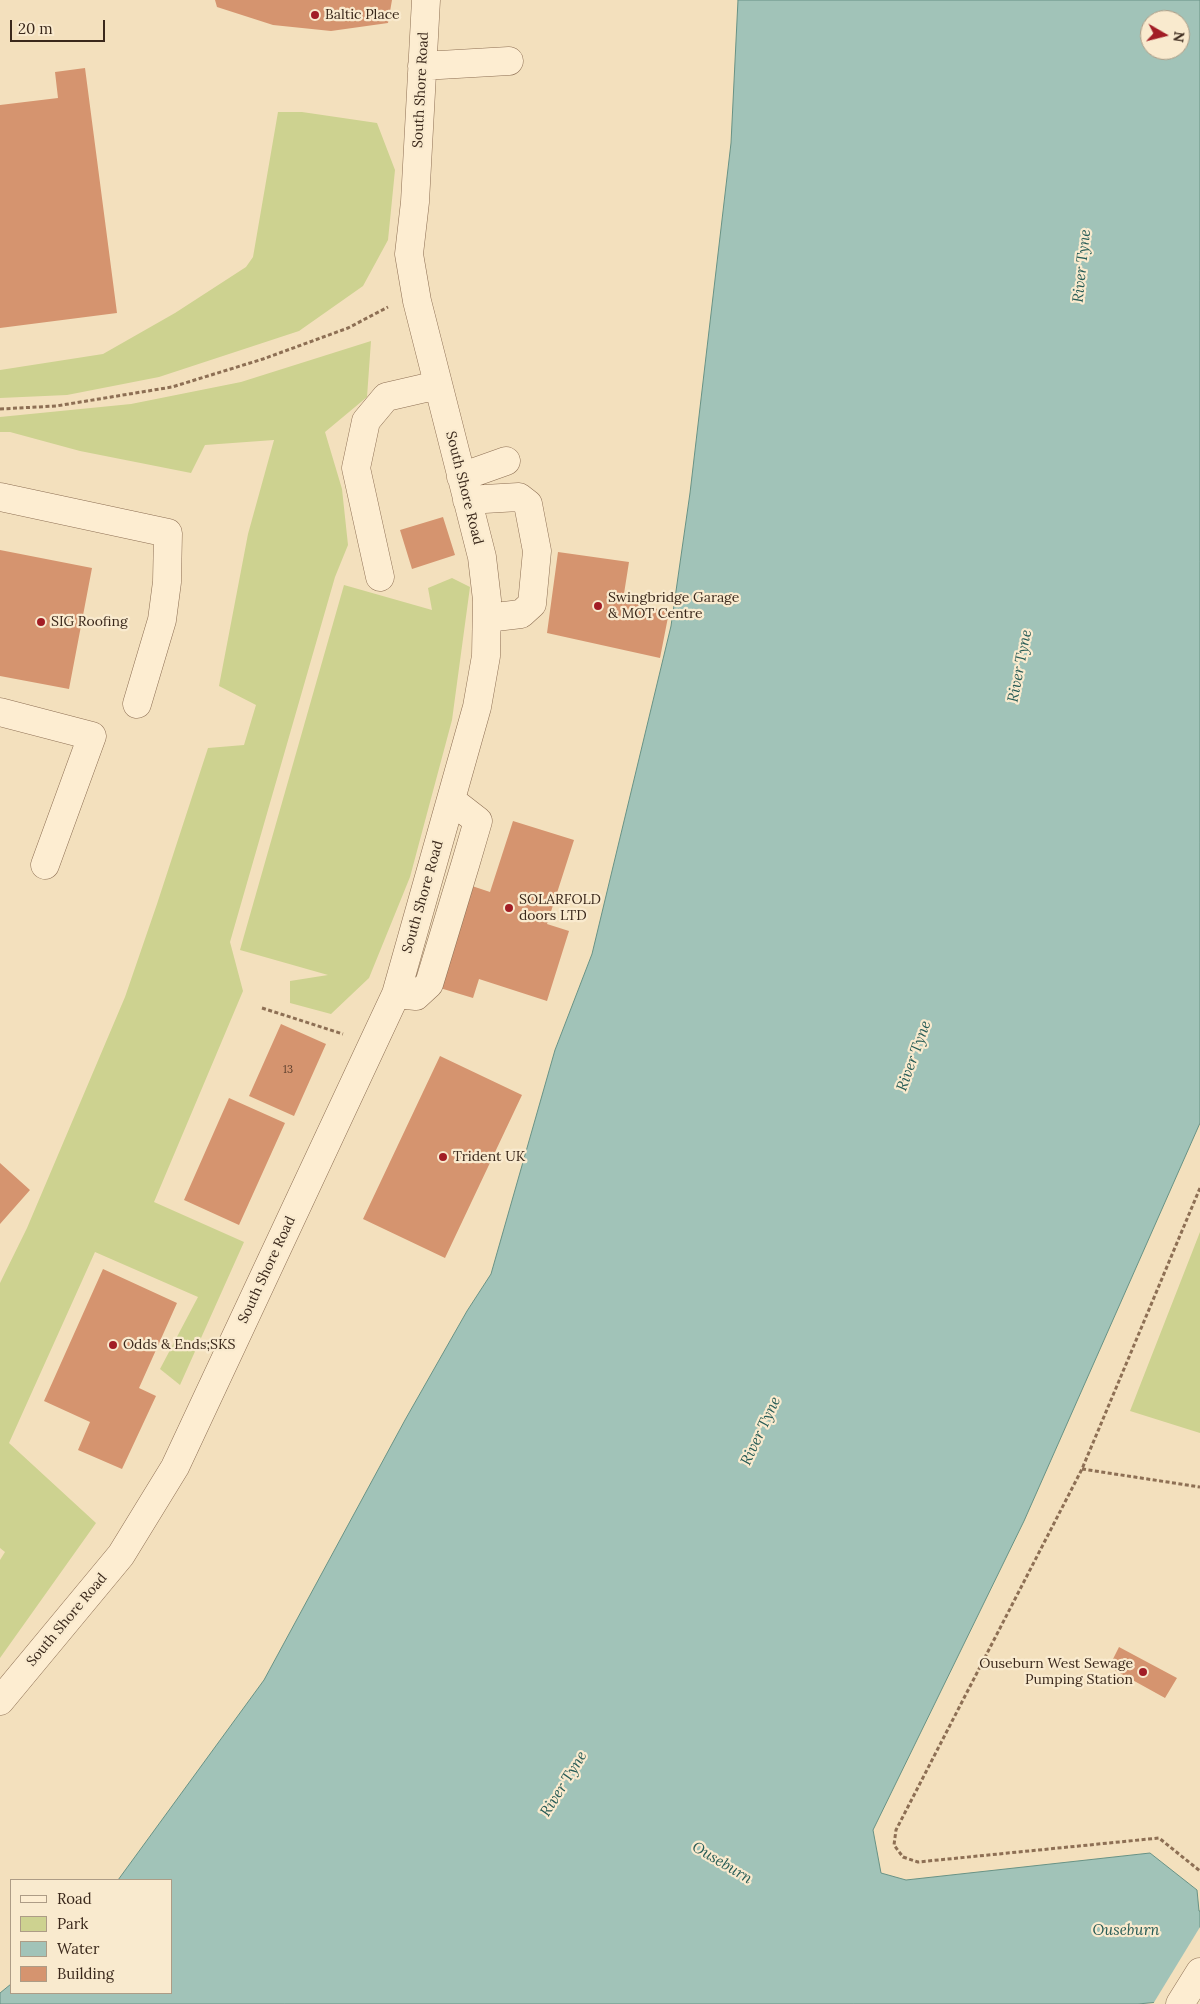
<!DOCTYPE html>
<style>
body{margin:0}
#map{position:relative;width:1200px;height:2004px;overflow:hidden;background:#f3e0bd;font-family:Lora,serif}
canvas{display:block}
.legend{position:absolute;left:10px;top:1879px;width:162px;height:115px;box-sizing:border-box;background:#f9eace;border:1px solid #ad9c86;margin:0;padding:6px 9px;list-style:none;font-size:15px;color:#3a281b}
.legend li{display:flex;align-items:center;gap:10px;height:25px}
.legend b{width:25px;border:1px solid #ad9c86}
.north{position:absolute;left:1140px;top:10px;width:50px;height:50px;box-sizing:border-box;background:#f9eace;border:1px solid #ad9c86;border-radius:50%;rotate:98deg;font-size:14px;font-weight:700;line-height:20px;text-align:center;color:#3a281b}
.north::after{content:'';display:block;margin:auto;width:18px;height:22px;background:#a21d25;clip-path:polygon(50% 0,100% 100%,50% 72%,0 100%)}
.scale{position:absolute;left:10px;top:20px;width:95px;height:22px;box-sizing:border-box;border:2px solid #3a281b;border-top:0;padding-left:6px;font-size:15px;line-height:18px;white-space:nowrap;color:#3a281b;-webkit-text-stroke:4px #f9eace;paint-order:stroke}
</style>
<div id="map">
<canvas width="1200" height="2004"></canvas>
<ul class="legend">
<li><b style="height:6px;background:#fdedd1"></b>Road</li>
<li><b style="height:14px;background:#cdd290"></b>Park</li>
<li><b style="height:14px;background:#a1c3b8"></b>Water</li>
<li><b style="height:14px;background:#d5946f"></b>Building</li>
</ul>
<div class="north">N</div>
<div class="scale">20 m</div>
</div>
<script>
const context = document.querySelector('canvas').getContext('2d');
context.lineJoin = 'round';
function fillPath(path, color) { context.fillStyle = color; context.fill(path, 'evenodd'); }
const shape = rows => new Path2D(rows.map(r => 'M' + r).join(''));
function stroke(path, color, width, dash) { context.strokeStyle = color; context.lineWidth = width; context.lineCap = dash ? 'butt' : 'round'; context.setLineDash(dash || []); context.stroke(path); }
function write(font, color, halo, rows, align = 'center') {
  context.font = font + ' Lora,serif'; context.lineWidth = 4.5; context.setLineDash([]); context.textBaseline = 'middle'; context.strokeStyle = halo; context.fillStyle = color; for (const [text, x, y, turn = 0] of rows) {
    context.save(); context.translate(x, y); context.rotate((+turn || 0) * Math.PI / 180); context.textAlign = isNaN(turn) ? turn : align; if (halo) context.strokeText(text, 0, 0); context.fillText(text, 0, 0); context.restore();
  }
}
const green = shape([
 [278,112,302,112,377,123,395,170,388,240,363,286,299,331,159,377,67,395,0,398,0,370,103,354,175,313,246,267,253,257],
 [371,341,367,397,325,432,342,489,348,545,335,577,230,942,243,991,154,1202,244,1242,180,1385,160,1369,198,1297,95,1252,9,1443,96,1523,0,1658,0,1560,5,1552,0,1548,0,1283,27,1228,125,997,157,904,208,748,244,745,256,705,219,686,248,534,274,440,205,445,191,473,80,451,10,432,0,432,0,417,131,404,241,382],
 [452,578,470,587,452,720,410,877,369,978,331,1014,290,1003,290,981,328,975,240,950,344,585,432,610,428,588],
 [1200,1232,1200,1433,1130,1411]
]);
const water = shape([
 [738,0,1200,0,1200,1123,1024,1521,873,1830,881,1873,906,1880,1150,1853,1197,1890,1199,1911,1200,1911,1200,1998,1138,2004,0,2004,0,1993,11,1984,11,1993,171,1993,171,1880,118,1880,264,1680,405,1420,467,1311,491,1274,555,1050,592,954,671,626,690,493,731,143,738,0],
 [1150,20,1180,20,1180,50,1150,50,1150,20]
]);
const pier = shape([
 [1200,1927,1200,2000,1153,2004]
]);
const building = shape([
 [215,0,392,0,388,23,331,31,273,25,217,7],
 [85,68,117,313,0,328,0,105,58,98,55,72],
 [443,517,455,555,412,569,400,530],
 [0,550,92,568,69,689,0,676],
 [558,552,629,562,623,600,669,612,660,658,547,633],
 [513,821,574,840,547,924,569,931,547,1001,479,979,473,998,440,988,472,886,490,892],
 [281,1024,326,1044,294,1116,249,1096],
 [440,1056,522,1095,445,1258,363,1219],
 [229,1098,285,1123,239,1225,184,1200],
 [0,1163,30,1190,0,1224],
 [103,1269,177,1303,139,1388,156,1396,122,1469,78,1450,90,1422,44,1401],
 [1119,1647,1177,1678,1165,1698,1109,1667]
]);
const path = shape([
 [0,409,56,406,172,387,263,359,348,328,388,307],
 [262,1008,343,1034],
 [1200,1188,1082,1469,896,1830,894,1845,903,1857,918,1862,1159,1838,1200,1871],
 [1082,1469,1200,1487]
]);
const minor = shape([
 [422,66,509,61],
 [461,477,506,461],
 [0,497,168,533,167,582,162,620,137,704],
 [467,500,519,497,528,504,537,551,532,604,521,614,487,618],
 [380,577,356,468,366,421,386,397,438,385],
 [0,712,92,736,45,865],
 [396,994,416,996,429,984,466,862,478,821,451,800],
 [0,1701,121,1555,175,1467,396,994,477,707,486,656,487,600,482,557,417,301,409,254,415,202,426,0],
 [1180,2004,1200,1972]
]);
const markers = [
 [315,15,5,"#a21d25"],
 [598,606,5,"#a21d25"],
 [41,622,5,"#a21d25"],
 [509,908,5,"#a21d25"],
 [443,1157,5,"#a21d25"],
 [113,1345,5,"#a21d25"],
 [1143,1672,5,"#a21d25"]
];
const numberNames = [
 ["13",288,1070]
];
const poiNames = [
 ["Baltic Place",325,15],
 ["Swingbridge Garage",608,598],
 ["& MOT Centre",608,614],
 ["SIG Roofing",51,622],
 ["SOLARFOLD",519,900],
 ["doors LTD",519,916],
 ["Trident UK",453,1157],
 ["Odds & Ends;SKS",123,1345],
 ["Ouseburn West Sewage",1133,1664,"right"],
 ["Pumping Station",1133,1680,"right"]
];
const streetNames = [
 ["South Shore Road",421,90,-87],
 ["South Shore Road",464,488,76],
 ["South Shore Road",423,897,-74],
 ["South Shore Road",267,1270,-65],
 ["South Shore Road",67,1620,-50]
];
const waterNames = [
 ["River Tyne",1082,266,-84],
 ["River Tyne",1020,666,-79],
 ["River Tyne",914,1056,-70],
 ["River Tyne",761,1431,-65],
 ["River Tyne",564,1784,-58],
 ["Ouseburn",722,1863,31],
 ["Ouseburn",1126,1931]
];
fillPath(green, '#cdd290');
fillPath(water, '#a1c3b8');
stroke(water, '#689285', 1);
fillPath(pier, '#f3e0bd');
fillPath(building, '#d5946f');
stroke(minor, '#8d6f54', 29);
stroke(path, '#8d6f54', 3, [4, 2.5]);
stroke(minor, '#fdedd1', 28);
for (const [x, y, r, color] of markers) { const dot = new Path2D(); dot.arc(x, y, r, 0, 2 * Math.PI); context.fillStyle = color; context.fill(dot); stroke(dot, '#f9eace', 2); }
write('11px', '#614330', null, numberNames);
write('14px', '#3a281b', '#f9eace', poiNames, 'left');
write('14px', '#3a281b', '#f9eace', streetNames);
write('italic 15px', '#285c56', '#f9eace', waterNames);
</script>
